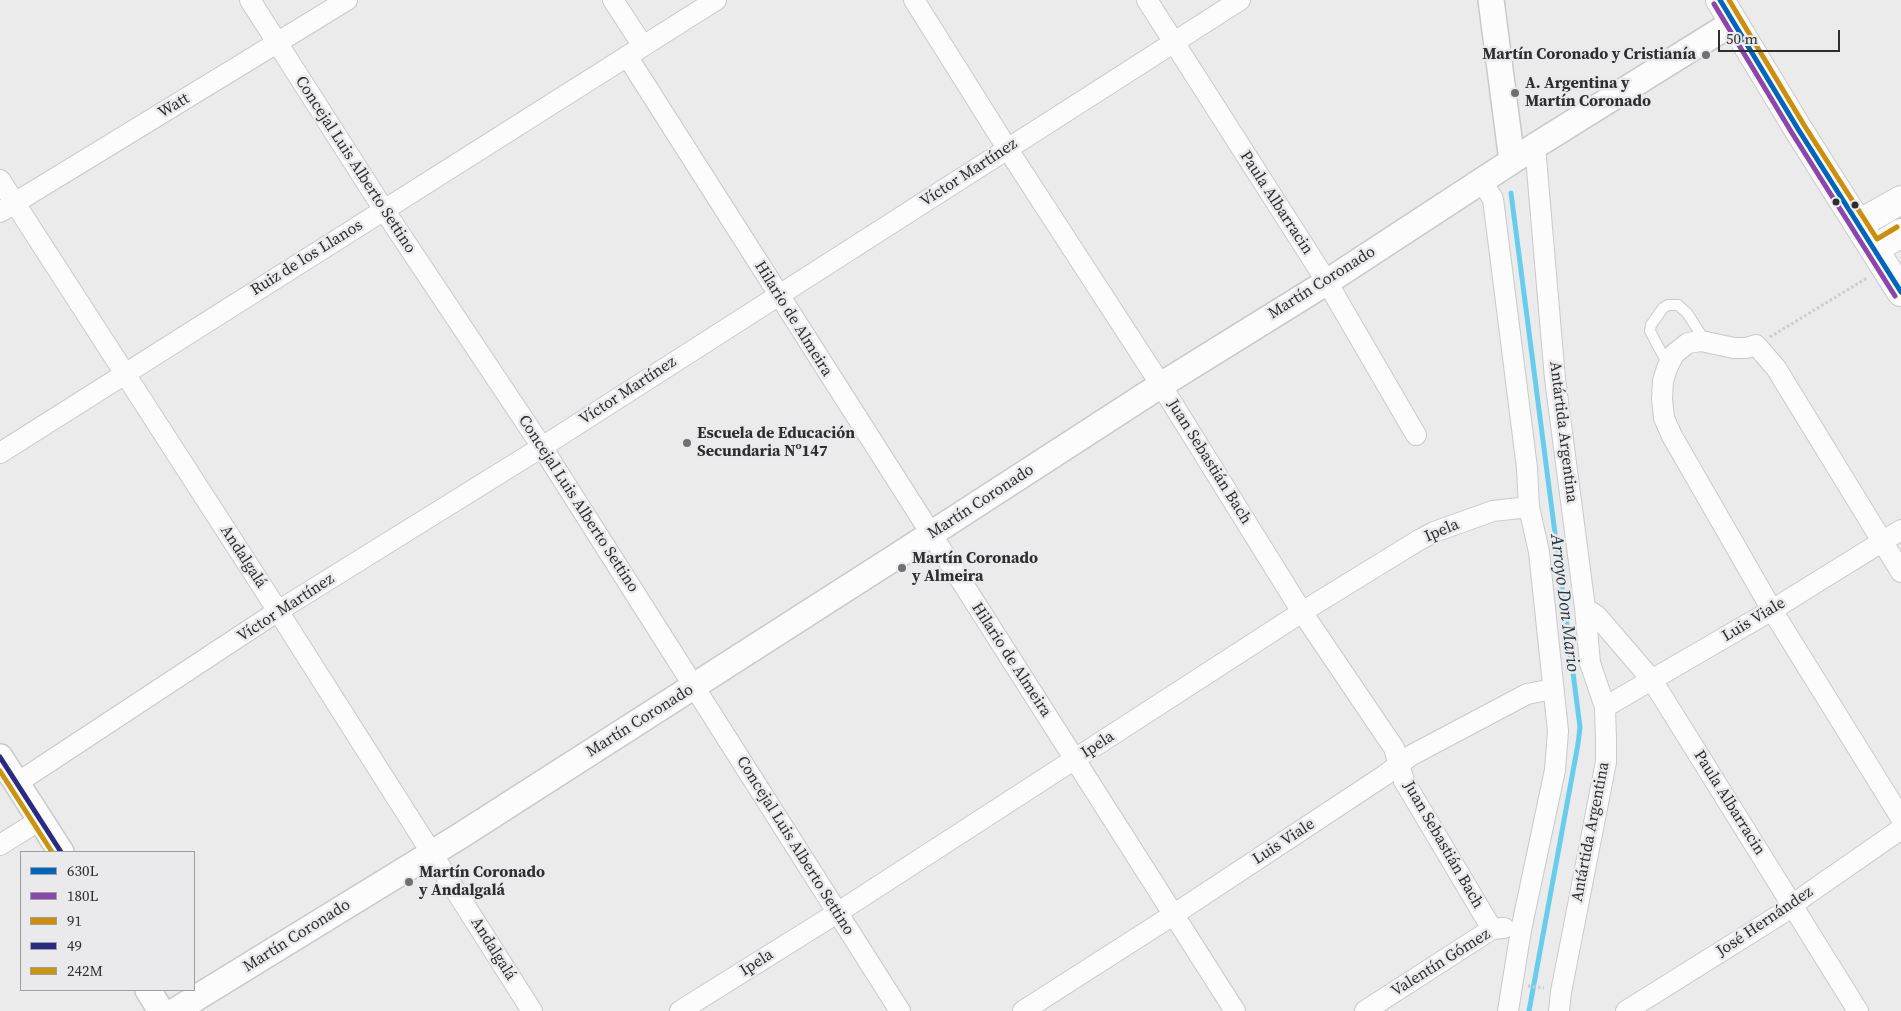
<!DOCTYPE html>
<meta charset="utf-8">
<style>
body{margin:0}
#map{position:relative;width:1901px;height:1011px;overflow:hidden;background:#ebebec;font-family:"Source Serif 4",serif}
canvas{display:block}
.legend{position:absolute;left:20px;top:851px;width:175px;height:140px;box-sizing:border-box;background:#eaeaed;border:1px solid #9f9fa1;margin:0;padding:6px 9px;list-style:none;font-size:15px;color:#2e2e30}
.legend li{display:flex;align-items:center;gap:10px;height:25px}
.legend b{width:25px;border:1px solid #9f9fa1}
.scale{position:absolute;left:1718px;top:30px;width:122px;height:22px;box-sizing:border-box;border:2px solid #2e2e30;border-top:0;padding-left:6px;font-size:15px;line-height:18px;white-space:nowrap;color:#2e2e30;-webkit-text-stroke:4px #eaeaed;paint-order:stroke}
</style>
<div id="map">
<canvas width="1901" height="1011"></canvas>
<ul class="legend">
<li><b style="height:6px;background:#0065bd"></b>630L</li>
<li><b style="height:6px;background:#8e44ad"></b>180L</li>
<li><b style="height:6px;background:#cf8e0a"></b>91</li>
<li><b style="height:6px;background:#292a83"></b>49</li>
<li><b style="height:6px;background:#ca940c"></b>242M</li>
</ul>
<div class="scale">50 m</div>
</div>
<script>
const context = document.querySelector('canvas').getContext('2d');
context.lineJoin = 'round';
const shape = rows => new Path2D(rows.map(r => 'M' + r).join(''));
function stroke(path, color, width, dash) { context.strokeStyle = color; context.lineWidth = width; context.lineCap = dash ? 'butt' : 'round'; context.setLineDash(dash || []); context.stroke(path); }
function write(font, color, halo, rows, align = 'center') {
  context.font = font + ' "Source Serif 4",serif'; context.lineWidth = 5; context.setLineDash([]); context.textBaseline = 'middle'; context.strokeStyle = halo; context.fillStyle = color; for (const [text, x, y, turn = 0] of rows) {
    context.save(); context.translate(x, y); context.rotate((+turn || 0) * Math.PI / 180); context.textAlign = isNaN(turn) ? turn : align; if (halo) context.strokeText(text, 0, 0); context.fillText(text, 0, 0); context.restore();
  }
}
const stream = shape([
 [1511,193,1580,727,1578,744,1529,1011]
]);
const path = shape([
 [1770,337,1867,278],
 [1528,986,1544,988]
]);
const service = shape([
 [1668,365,1650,331,1651,325,1663,308,1668,305,1678,305,1687,313,1705,341]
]);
const minor = shape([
 [250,0,384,210,542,447,900,1011],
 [613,0,643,46],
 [914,0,1007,148,1161,385,1302,612,1394,748,1404,781,1492,929],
 [1147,0,1327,282,1416,435],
 [627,56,1235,1011],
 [1535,146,1555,379,1585,608,1590,663,1605,707,1606,739,1606,762,1561,992,1559,1011],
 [0,180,278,611,532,1011],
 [1482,182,1493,199,1527,468,1529,507,1539,552,1558,731,1555,770,1521,930,1508,1011],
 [0,212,347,0],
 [0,453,716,0],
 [1901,572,1776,368,1756,345,1746,348,1734,348,1701,341,1688,343,1674,354,1667,368,1663,381,1662,399,1664,418,1672,436,1772,610,1901,818],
 [1585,608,1597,616,1652,680,1858,1011],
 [1605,707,1772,610,1901,530],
 [17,783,278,611,542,447,1240,0],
 [0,845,40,820],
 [680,1011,837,913,1302,612,1419,540,1434,532,1493,511,1529,507],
 [1023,1011,1173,915,1385,775,1410,756,1527,694,1553,689],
 [1365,1011,1492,929,1504,928],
 [1626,1011,1781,914,1806,895,1901,829]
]);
const tertiary = shape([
 [1491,0,1512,161],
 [0,757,61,852],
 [148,990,161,1011],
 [175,1011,460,836,897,556,1161,385,1327,282,1535,146,1734,22]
]);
const secondary = shape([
 [1720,0,1798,129,1901,292],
 [1859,224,1901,200],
 [1875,249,1901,233]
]);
const bus1 = shape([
 [1720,0,1798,129,1901,292]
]);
const bus2 = shape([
 [1714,4,1792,133,1895,296]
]);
const bus3 = shape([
 [1729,0,1804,125,1877,239,1897,227]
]);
const bus4 = shape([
 [0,757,61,852]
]);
const bus5 = shape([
 [0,771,52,852]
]);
const markers = [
 [1706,55,5,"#707072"],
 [1515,93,5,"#707072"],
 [1836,202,4.5,"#2e2e30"],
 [1855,205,4.5,"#2e2e30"],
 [687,443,5,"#707072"],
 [902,568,5,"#707072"],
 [409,882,5,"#707072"]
];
const poiNames = [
 ["Martín Coronado y Cristianía",1696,55,"right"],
 ["A. Argentina y",1525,84],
 ["Martín Coronado",1525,102],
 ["Escuela de Educación",697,434],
 ["Secundaria Nº147",697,452],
 ["Martín Coronado",912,559],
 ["y Almeira",912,577],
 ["Martín Coronado",419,873],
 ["y Andalgalá",419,891]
];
const streetNames = [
 ["Watt",174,106,-31],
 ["Concejal Luis Alberto Settino",355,165,57],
 ["Víctor Martínez",969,173,-33],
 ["Paula Albarracin",1276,203,57],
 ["Ruiz de los Llanos",307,258,-32],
 ["Martín Coronado",1322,283,-32],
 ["Hilario de Almeira",793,319,58],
 ["Víctor Martínez",628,391,-33],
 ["Antártida Argentina",1563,432,83],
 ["Juan Sebastián Bach",1209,462,58],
 ["Martín Coronado",981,502,-33],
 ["Concejal Luis Alberto Settino",578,504,57],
 ["Ipela",1442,531,-23],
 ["Andalgalá",243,557,57],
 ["Víctor Martínez",286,608,-33],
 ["Luis Viale",1754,620,-31],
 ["Hilario de Almeira",1011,660,57],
 ["Martín Coronado",640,721,-32],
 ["Ipela",1098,745,-33],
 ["Paula Albarracin",1729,803,58],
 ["Antártida Argentina",1591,832,-79],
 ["Luis Viale",1284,842,-33],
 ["Juan Sebastián Bach",1443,845,60],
 ["Concejal Luis Alberto Settino",795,846,58],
 ["José Hernández",1765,922,-34],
 ["Martín Coronado",297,936,-32],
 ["Andalgalá",493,949,58],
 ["Ipela",757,963,-32],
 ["Valentín Gómez",1441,963,-32]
];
const waterNames = [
 ["Arroyo Don Mario",1564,603,83]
];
stroke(stream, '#68cdeb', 5);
stroke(service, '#c8c9ca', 12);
stroke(minor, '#c8c9ca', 22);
stroke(tertiary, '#c8c9ca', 28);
stroke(secondary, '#c8c9ca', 30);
stroke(path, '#cccccd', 3, [2.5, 2.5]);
stroke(service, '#fcfcfc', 10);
stroke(minor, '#fcfcfc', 20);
stroke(tertiary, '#fcfcfc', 25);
stroke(secondary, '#fcfcfc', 28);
stroke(bus1, '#0065bd', 5);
stroke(bus2, '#8e44ad', 5);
stroke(bus3, '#cf8e0a', 5);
stroke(bus4, '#292a83', 5);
stroke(bus5, '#ca940c', 5);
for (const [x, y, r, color] of markers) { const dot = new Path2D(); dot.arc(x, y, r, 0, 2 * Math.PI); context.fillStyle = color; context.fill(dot); stroke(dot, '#eaeaed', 2); }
write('bold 16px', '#2e2e30', '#eaeaed', poiNames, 'left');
write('16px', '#2e2e30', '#eaeaed', streetNames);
write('italic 18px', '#213840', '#eaeaed', waterNames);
</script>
